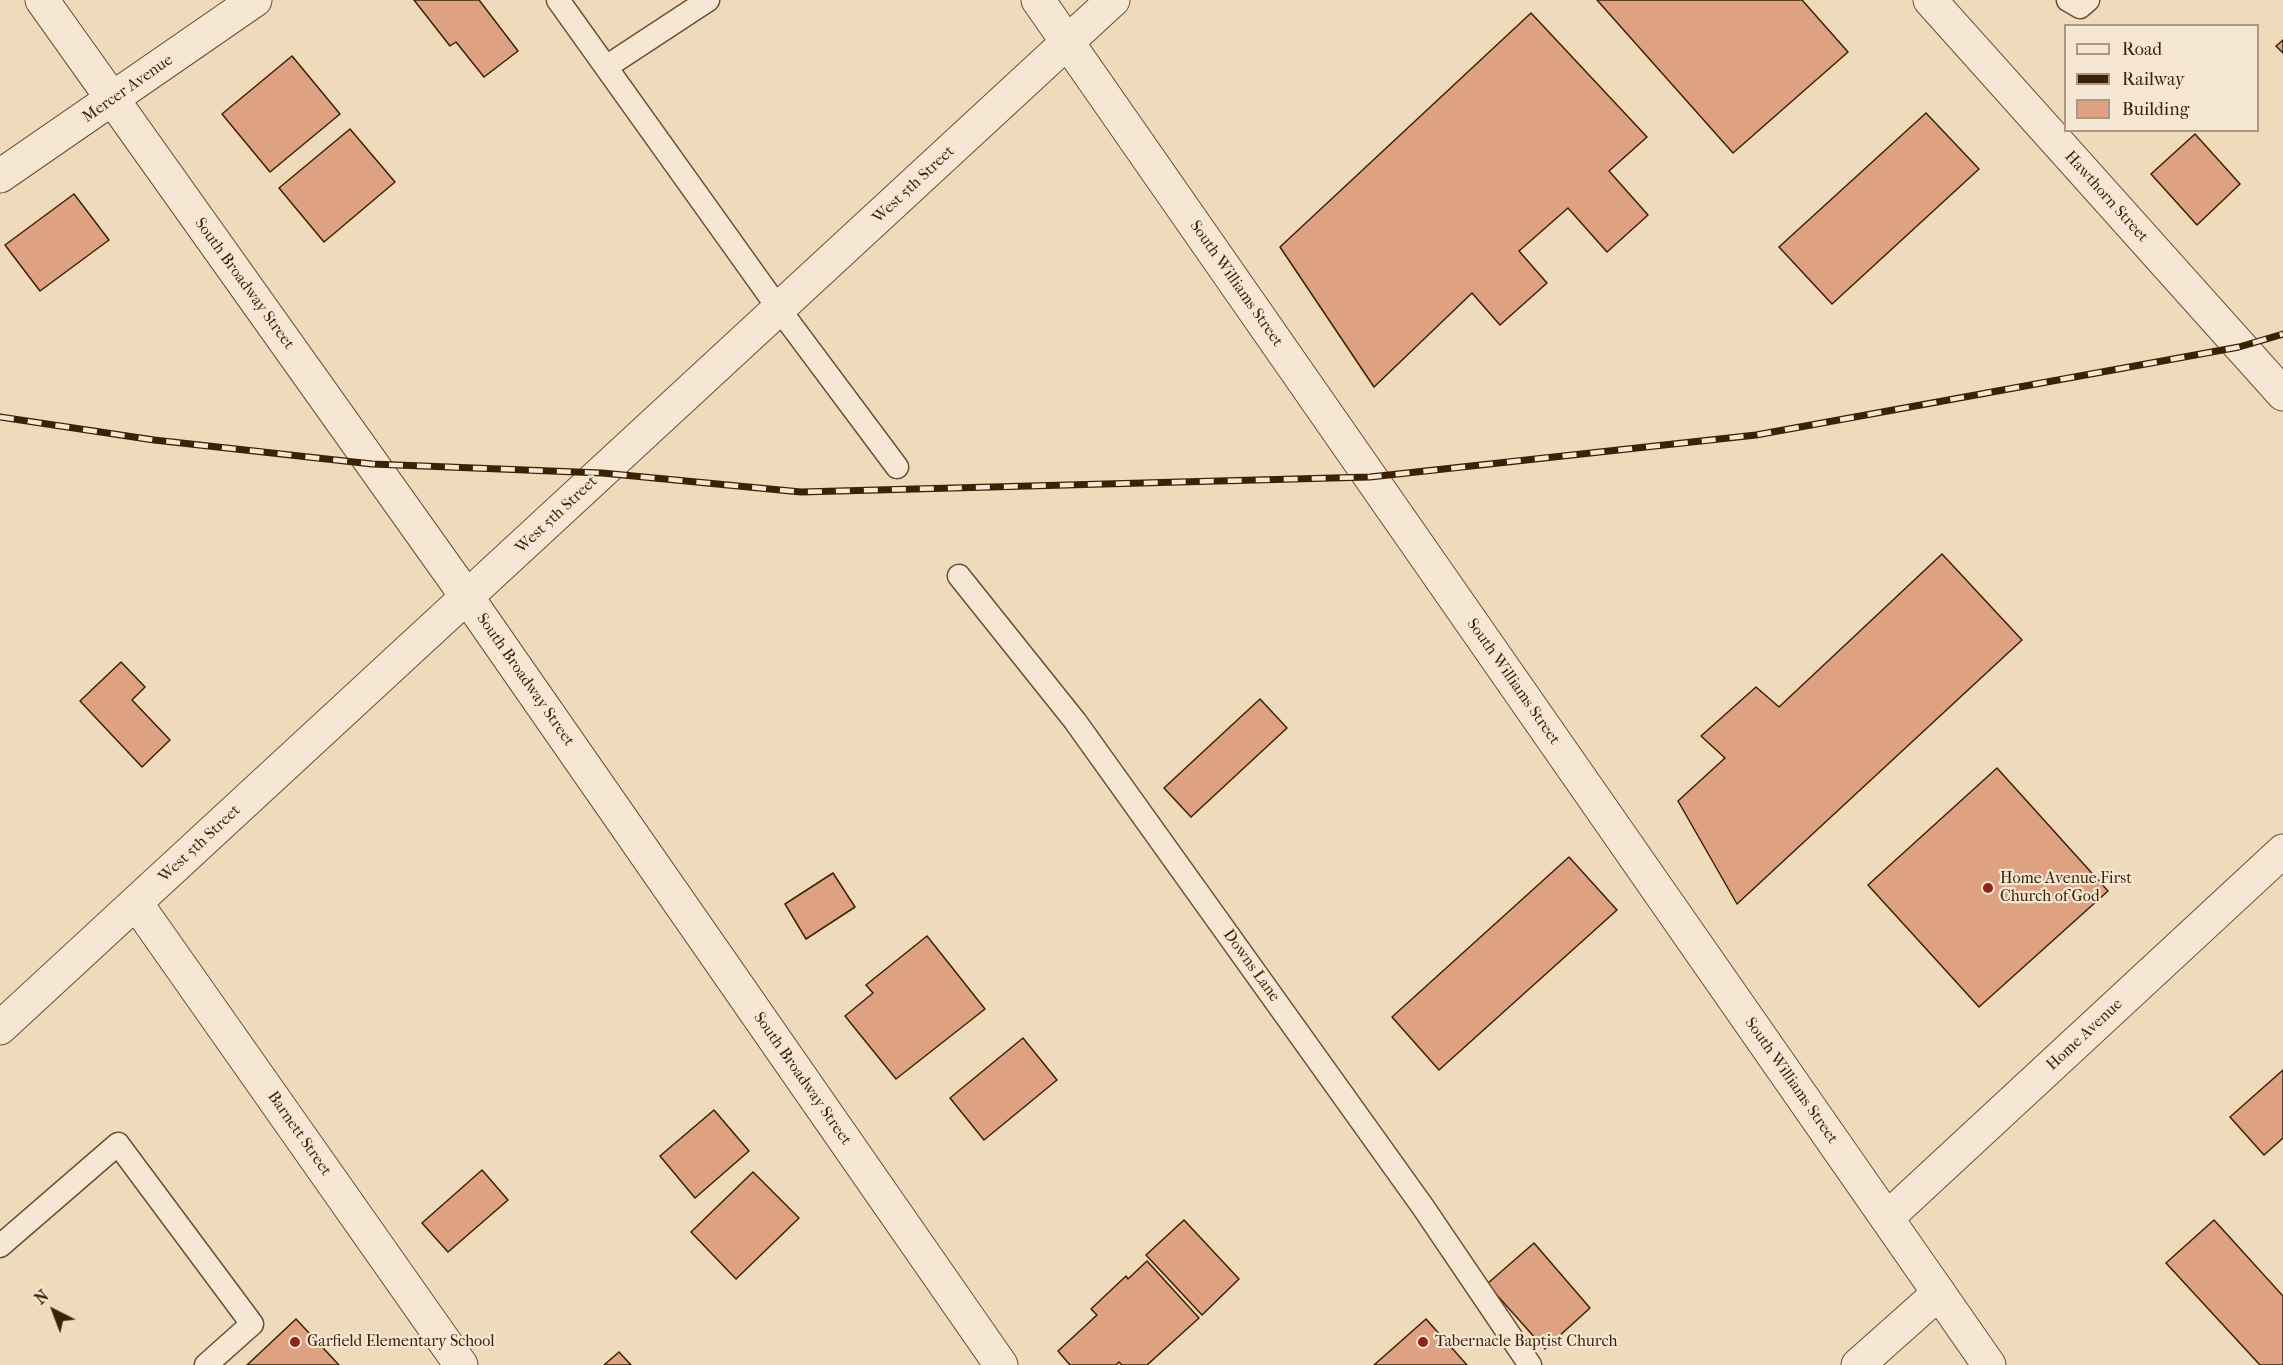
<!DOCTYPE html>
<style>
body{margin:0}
#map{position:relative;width:2283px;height:1365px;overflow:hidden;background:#efdabc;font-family:"IM FELL French Canon",serif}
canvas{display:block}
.legend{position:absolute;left:2064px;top:24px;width:195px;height:108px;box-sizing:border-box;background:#f5e7d3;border:2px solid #ab9880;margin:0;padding:8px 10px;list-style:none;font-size:18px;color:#3b2203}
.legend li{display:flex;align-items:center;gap:12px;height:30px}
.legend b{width:30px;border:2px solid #ab9880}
.north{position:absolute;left:24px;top:1281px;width:60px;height:60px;-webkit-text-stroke:4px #f5e7d3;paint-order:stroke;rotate:318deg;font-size:16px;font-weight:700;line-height:24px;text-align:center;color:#3b2203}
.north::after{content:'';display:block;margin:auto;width:21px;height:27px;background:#3b2203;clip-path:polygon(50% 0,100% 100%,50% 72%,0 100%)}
</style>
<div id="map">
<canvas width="2283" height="1365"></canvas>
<ul class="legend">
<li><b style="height:8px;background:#f5e7d3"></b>Road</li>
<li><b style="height:8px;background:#3b2203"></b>Railway</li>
<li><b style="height:16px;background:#dea282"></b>Building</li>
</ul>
<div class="north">N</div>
</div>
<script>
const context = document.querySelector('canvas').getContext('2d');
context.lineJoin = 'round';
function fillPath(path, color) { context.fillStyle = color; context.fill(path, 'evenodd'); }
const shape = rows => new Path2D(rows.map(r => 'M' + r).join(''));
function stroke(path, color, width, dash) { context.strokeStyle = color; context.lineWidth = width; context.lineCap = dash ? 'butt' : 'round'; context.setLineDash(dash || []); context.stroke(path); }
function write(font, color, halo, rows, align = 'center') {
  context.font = font + ' "IM FELL French Canon",serif'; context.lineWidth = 4.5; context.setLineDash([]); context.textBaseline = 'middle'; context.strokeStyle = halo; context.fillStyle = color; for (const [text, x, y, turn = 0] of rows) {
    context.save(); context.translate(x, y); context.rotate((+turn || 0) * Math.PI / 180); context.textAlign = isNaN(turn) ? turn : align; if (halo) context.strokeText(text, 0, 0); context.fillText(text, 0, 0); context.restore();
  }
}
const building = shape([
 [414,0,479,0,518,51,484,77,456,42,450,46,414,0],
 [1597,0,1802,0,1848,52,1733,153,1597,0],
 [1531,13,1647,137,1609,171,1648,215,1607,252,1568,208,1519,251,1547,283,1500,325,1472,293,1374,387,1280,247,1531,13],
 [2283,40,2283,53,2276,46,2283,40],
 [292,56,340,114,270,172,222,114,292,56],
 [1926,113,1979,169,1832,304,1779,247,1926,113],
 [350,129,395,182,324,242,279,188,350,129],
 [2195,134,2240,184,2197,225,2151,174,2195,134],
 [74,194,109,240,40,291,5,245,74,194],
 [1942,554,2022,640,1737,904,1678,801,1725,758,1701,736,1756,687,1779,707,1942,554],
 [121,662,145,687,132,700,170,740,142,767,80,701,121,662],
 [1260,699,1287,728,1191,817,1164,788,1260,699],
 [1997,768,2108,891,1979,1007,1868,885,1997,768],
 [1569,857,1617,910,1439,1070,1392,1017,1569,857],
 [833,873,855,907,806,939,785,904,833,873],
 [927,936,985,1009,896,1079,845,1016,873,993,866,985,927,936],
 [1023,1038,1057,1080,984,1140,950,1098,1023,1038],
 [2283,1070,2283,1138,2264,1155,2230,1117,2283,1070],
 [714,1110,749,1151,695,1198,660,1156,714,1110],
 [482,1170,508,1200,448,1252,422,1223,482,1170],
 [753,1172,799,1218,736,1279,691,1232,753,1172],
 [1184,1220,1239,1279,1202,1315,1146,1255,1184,1220],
 [2214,1220,2283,1296,2283,1365,2260,1365,2166,1263,2214,1220],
 [1534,1243,1590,1308,1545,1349,1487,1284,1534,1243],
 [1147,1261,1199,1318,1147,1365,1122,1365,1119,1362,1116,1365,1070,1365,1058,1351,1097,1315,1091,1309,1126,1276,1128,1279,1147,1261],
 [296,1319,339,1365,247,1365,296,1319],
 [1426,1319,1467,1365,1374,1365,1426,1319],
 [619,1352,631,1365,604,1365,619,1352]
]);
const service = shape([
 [558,0,779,309,897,467],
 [2068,0,2080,7,2088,0],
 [606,67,708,0],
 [959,576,1075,721,1423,1207,1530,1365],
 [0,1246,118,1144,252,1324,206,1365]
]);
const minor = shape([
 [1038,0,1989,1365],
 [1930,0,2283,394],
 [0,176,255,0],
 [136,903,461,1365],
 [0,1028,1113,0],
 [1887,1218,2283,851]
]);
const tertiary = shape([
 [42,0,467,597,1001,1365],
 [1858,1365,1939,1293]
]);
const rail = shape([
 [0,417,154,440,372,464,602,473,801,492,1370,477,1756,435,2239,347,2283,334]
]);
const markers = [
 [1988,888,6,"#8f2418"],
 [295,1342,6,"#8f2418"],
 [1423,1342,6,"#8f2418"]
];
const streetNames = [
 ["Mercer Avenue",128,89,-35],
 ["West 5th Street",914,185,-43],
 ["Hawthorn Street",2106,197,48],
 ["South Broadway Street",244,284,54],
 ["South Williams Street",1236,284,55],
 ["West 5th Street",557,515,-43],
 ["South Broadway Street",525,680,55],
 ["South Williams Street",1513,682,55],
 ["West 5th Street",200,844,-43],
 ["Downs Lane",1251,966,54],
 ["Home Avenue",2085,1035,-43],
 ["South Broadway Street",802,1079,55],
 ["South Williams Street",1791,1081,55],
 ["Barnett Street",299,1134,55]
];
const poiNames = [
 ["Home Avenue First",2000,879],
 ["Church of God",2000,897],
 ["Garfield Elementary School",307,1342],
 ["Tabernacle Baptist Church",1435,1342]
];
fillPath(building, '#dea282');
stroke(building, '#3b2203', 1.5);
stroke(service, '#685031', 25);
stroke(minor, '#685031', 35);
stroke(tertiary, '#685031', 35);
stroke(service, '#f5e7d3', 22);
stroke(minor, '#f5e7d3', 33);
stroke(tertiary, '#f5e7d3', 33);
stroke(rail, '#3b2203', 7);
stroke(rail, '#f5e7d3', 4.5, [14]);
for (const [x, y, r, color] of markers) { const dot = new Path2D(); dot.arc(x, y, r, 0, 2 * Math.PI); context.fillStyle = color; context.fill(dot); stroke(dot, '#f5e7d3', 2); }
write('16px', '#3b2203', '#f5e7d3', streetNames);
write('16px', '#3b2203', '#f5e7d3', poiNames, 'left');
</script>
